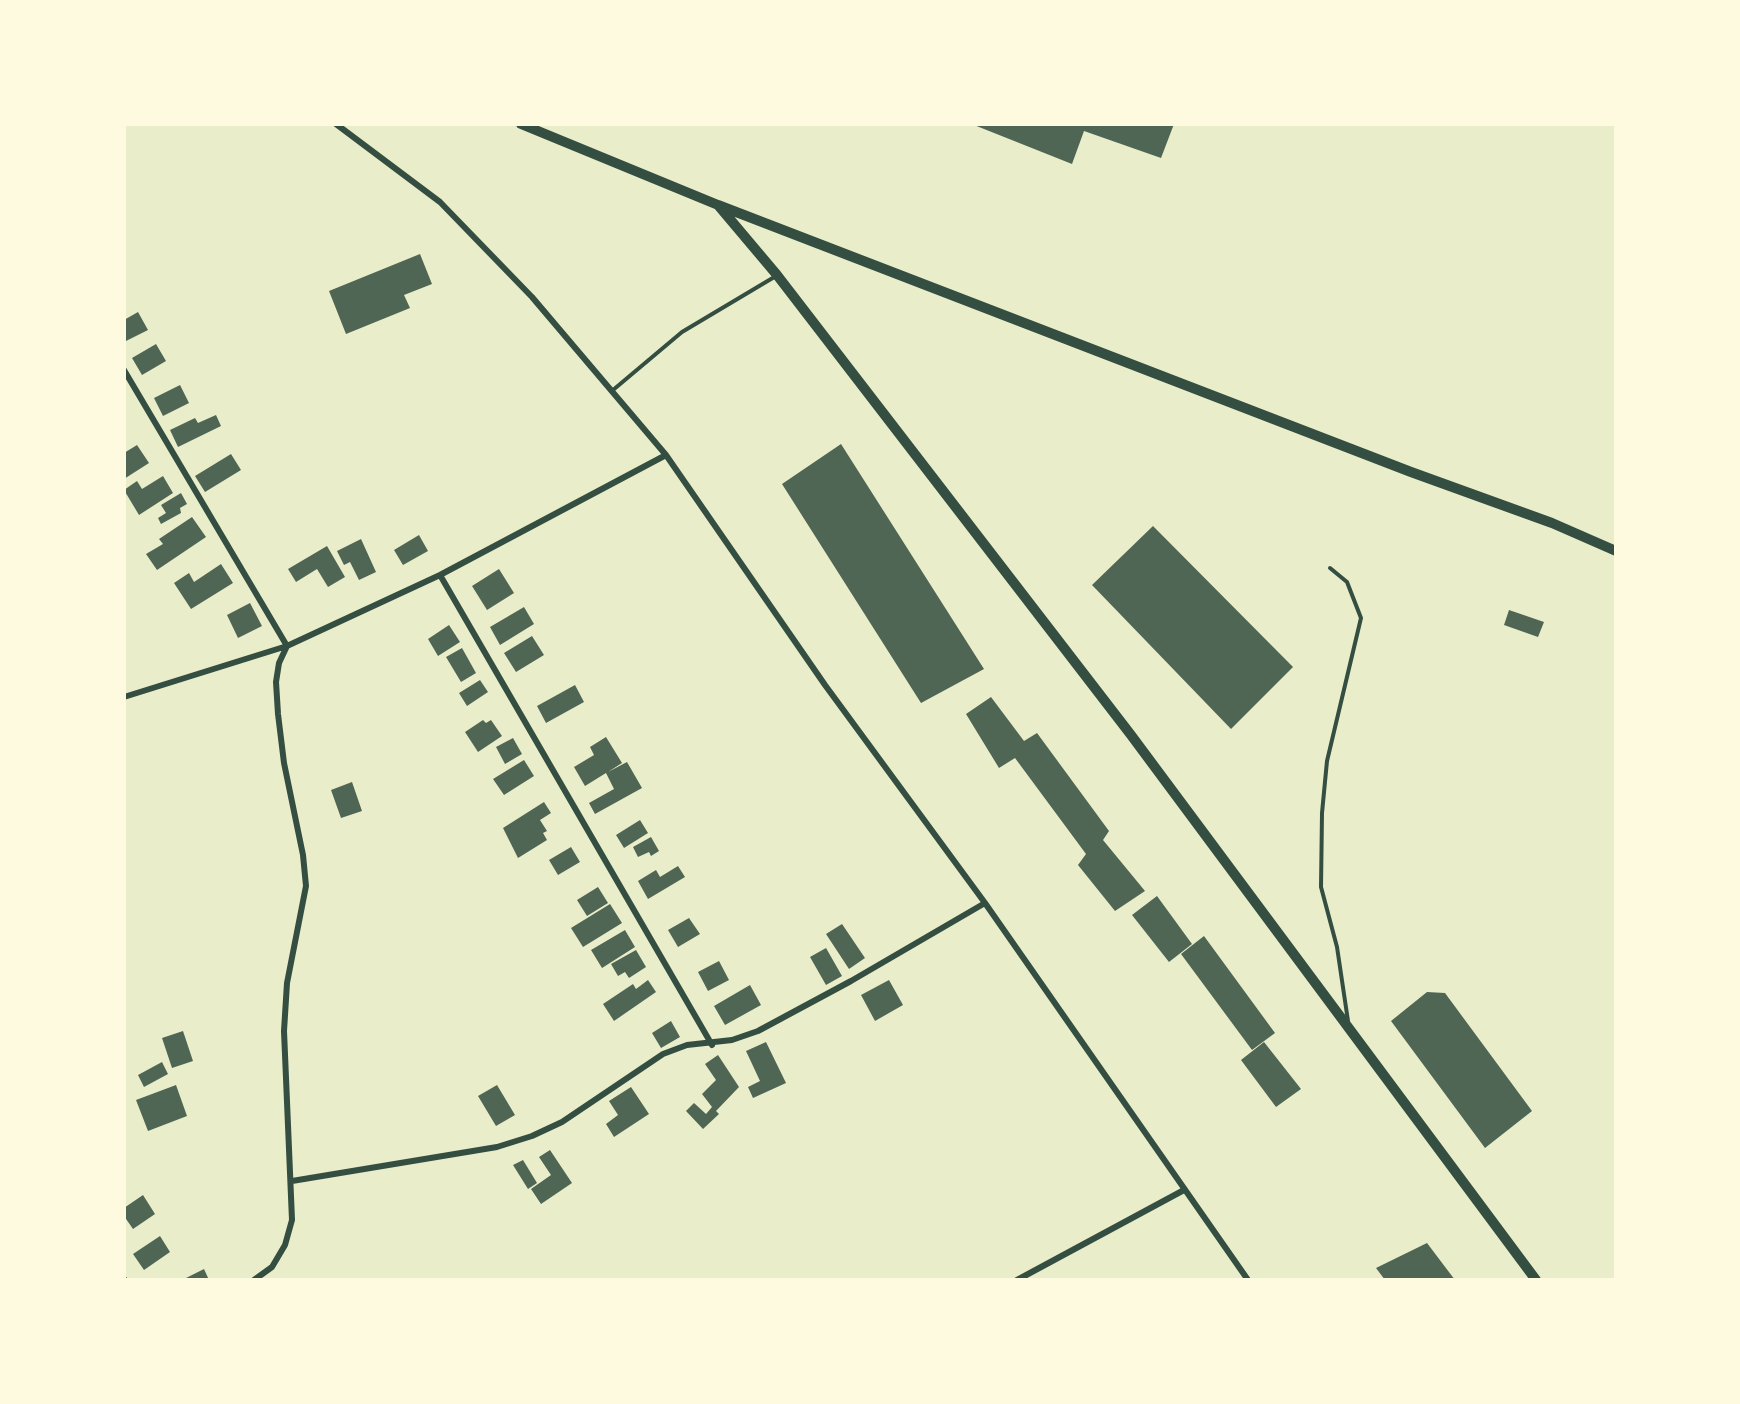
<!DOCTYPE html>
<style>
body{margin:0}
#map{position:relative;width:1740px;height:1404px;overflow:hidden;background:#e9edc9;font-family:"DejaVu Sans",sans-serif}
canvas{display:block}
.frame{position:absolute;inset:0;border:126px solid #fefae0;pointer-events:none}
</style>
<div id="map">
<canvas width="1740" height="1404"></canvas>
<div class="frame"></div>
</div>
<script>
const context = document.querySelector('canvas').getContext('2d');
context.lineJoin = 'round';
function fillPath(path, color) { context.fillStyle = color; context.fill(path, 'evenodd'); }
const shape = rows => new Path2D(rows.map(r => 'M' + r).join(''));
function stroke(path, color, width, dash) { context.strokeStyle = color; context.lineWidth = width; context.lineCap = dash ? 'butt' : 'round'; context.setLineDash(dash || []); context.stroke(path); }
const building = shape([
 [1174,124,1161,158,1084,131,1072,164,974,125],
 [420,254,432,284,404,295,410,308,346,334,329,291],
 [138,312,148,330,124,342,124,320],
 [156,344,166,361,142,375,132,358],
 [180,385,189,403,163,416,154,398],
 [216,415,221,426,178,447,170,430,195,418,198,423],
 [841,444,984,669,921,703,782,484],
 [137,445,149,463,124,479,124,453],
 [231,454,241,470,205,492,195,476],
 [163,476,173,493,139,515,124,490,137,481,142,489],
 [181,493,187,504,180,508,181,513,161,524,158,518,166,513,161,505],
 [192,517,206,537,157,570,146,554,163,544,159,539],
 [1153,526,1293,667,1231,729,1092,585],
 [419,535,428,551,403,565,394,550],
 [361,539,376,572,359,580,350,562,344,565,337,551],
 [327,546,345,577,328,587,317,569,296,582,288,569],
 [221,564,233,583,191,609,174,583,189,573,194,582],
 [499,569,514,593,487,610,472,586],
 [250,603,262,626,238,638,227,615],
 [524,607,534,624,500,645,490,627],
 [1509,610,1544,622,1538,637,1504,625],
 [449,625,460,642,438,656,428,639],
 [532,636,544,655,516,672,504,653],
 [462,648,476,673,461,682,446,657],
 [480,680,488,692,467,706,459,693],
 [575,685,584,702,546,723,537,706],
 [991,697,1024,741,1037,733,1109,831,1103,840,1145,891,1115,911,1078,865,1086,854,1015,758,999,768,966,714],
 [483,720,486,723,491,720,502,736,478,752,465,732],
 [606,737,622,763,608,772,627,762,642,788,595,814,589,803,614,789,606,773,585,786,574,767,594,755,590,747],
 [513,738,522,754,505,764,496,747],
 [524,760,534,776,504,795,493,779],
 [352,782,362,811,341,818,331,790],
 [544,802,551,813,540,820,547,831,543,833,547,840,518,858,503,828],
 [640,820,648,833,624,848,616,835],
 [651,837,659,851,651,856,649,852,638,857,633,847],
 [571,847,580,862,558,875,549,860],
 [678,866,685,877,648,899,638,881,656,870,660,877],
 [598,887,608,903,587,916,577,900],
 [1157,896,1192,944,1169,962,1132,915],
 [610,904,622,923,583,947,571,928],
 [689,918,700,934,678,947,668,930],
 [842,924,865,958,849,969,826,934],
 [625,930,635,947,602,968,591,950],
 [1204,936,1275,1033,1252,1050,1181,954],
 [826,948,842,976,826,985,810,957],
 [636,950,646,967,629,978,625,972,618,976,611,964],
 [719,961,729,980,708,991,698,972],
 [648,980,656,992,614,1021,603,1004,633,984,636,989],
 [889,980,903,1005,875,1021,861,995],
 [750,985,761,1005,725,1025,714,1006],
 [1427,992,1445,993,1532,1111,1485,1148,1391,1021],
 [671,1021,680,1037,661,1048,652,1033],
 [183,1031,193,1061,172,1068,162,1038],
 [766,1042,786,1083,753,1098,748,1087,760,1081,746,1051],
 [1264,1042,1301,1089,1276,1107,1241,1060],
 [718,1055,739,1087,716,1111,719,1114,703,1129,686,1111,694,1103,706,1114,712,1107,702,1094,716,1080,705,1064],
 [162,1062,168,1074,144,1087,138,1075],
 [176,1085,187,1116,148,1131,136,1100],
 [497,1085,515,1115,496,1126,478,1096],
 [631,1087,649,1114,614,1137,606,1124,618,1115,609,1101],
 [550,1150,572,1183,541,1204,531,1189,551,1175,539,1157],
 [523,1160,537,1183,528,1189,513,1165],
 [143,1195,155,1214,133,1229,124,1216,124,1208],
 [160,1236,170,1252,144,1270,133,1254],
 [1427,1243,1455,1280,1385,1280,1376,1268],
 [204,1269,209,1280,182,1280]
]);
const service = shape([
 [613,390,682,332,776,276],
 [1330,568,1347,582,1361,618,1327,761,1322,813,1321,887,1337,947,1348,1021]
]);
const minor = shape([
 [336,124,440,202,532,297,666,455,825,685,985,903,1248,1280],
 [124,370,287,646,279,663,276,682,278,714,284,763,303,855,306,886,287,983,284,1031,292,1220,285,1245,272,1267,254,1280],
 [440,575,712,1045],
 [124,697,287,646,440,575,666,455],
 [292,1181,497,1147,532,1136,562,1122,663,1054,687,1045,732,1040,758,1031,851,981,985,903],
 [124,1279,125,1280],
 [1017,1280,1184,1190]
]);
const tertiary = shape([
 [521,124,718,205,1411,472,1552,523,1616,551],
 [718,205,777,275,1131,735,1536,1280]
]);
fillPath(building, '#4f6655');
stroke(service, '#344e41', 4);
stroke(minor, '#344e41', 6);
stroke(tertiary, '#344e41', 10);
</script>
